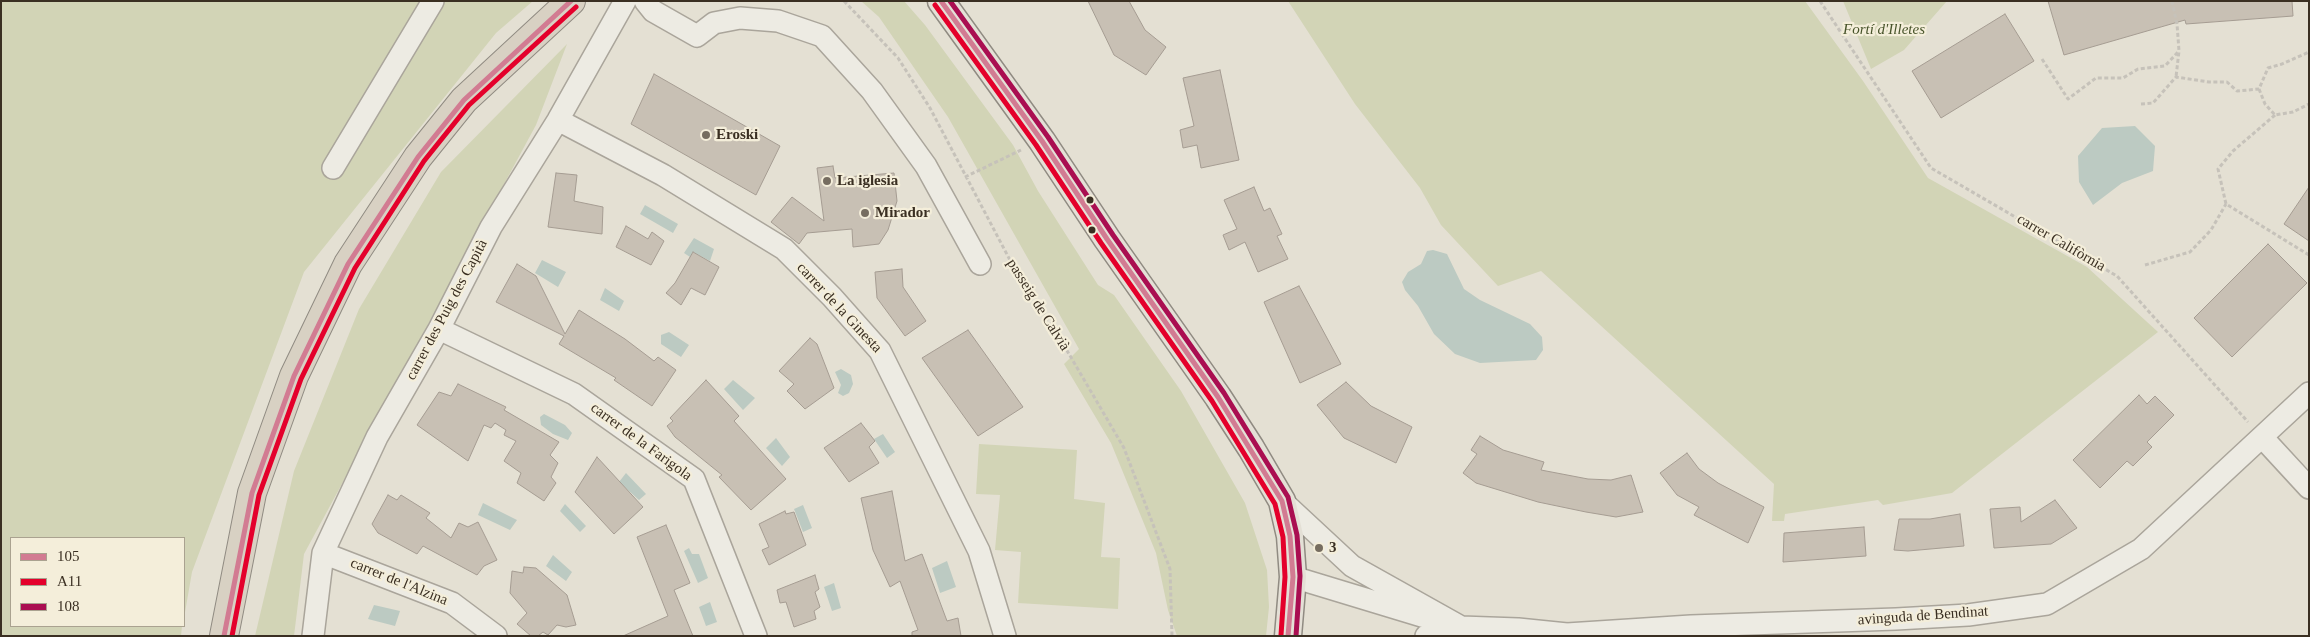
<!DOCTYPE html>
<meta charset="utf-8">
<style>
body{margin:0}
#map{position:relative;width:2310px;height:637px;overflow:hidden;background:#e4e0d3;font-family:"Times New Roman",serif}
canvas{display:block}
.frame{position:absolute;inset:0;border:2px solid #3a2f22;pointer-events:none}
.legend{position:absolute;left:10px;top:537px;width:175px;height:90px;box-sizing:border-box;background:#f4eeda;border:1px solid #aaa290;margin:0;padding:6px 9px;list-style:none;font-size:15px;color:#3a2f22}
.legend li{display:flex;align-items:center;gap:10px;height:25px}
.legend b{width:25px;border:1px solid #aaa290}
</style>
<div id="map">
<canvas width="2310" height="637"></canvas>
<div class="frame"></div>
<ul class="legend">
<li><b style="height:6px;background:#d27b92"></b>105</li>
<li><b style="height:6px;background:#e4002b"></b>A11</li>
<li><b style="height:6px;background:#aa0e51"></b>108</li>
</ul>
</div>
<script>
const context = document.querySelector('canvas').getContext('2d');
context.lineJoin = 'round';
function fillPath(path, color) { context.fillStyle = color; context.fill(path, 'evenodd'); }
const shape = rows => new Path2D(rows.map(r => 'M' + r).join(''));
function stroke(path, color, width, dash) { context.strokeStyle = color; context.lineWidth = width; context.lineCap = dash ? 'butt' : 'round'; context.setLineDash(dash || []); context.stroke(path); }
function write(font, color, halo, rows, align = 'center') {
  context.font = font + ' "Times New Roman",serif'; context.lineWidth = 4.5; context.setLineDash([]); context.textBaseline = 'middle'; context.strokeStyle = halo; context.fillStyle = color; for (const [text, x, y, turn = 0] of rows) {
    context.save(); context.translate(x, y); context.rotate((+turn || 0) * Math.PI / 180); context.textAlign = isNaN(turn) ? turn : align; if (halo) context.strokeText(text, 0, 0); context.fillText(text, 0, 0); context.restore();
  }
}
const green = shape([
 [1,1,533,1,496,33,304,272,192,572,184,618,184,538,11,538,11,626,182,626,181,636,1,636],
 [861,1,904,1,925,25,1013,145,1038,191,1098,285,1114,295,1181,391,1245,503,1267,570,1269,607,1266,636,1177,636,1168,610,1156,553,1111,443,1064,364,1079,349,948,117,879,17],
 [1288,1,1805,1,1863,81,1928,178,2087,267,2158,332,1952,493,1883,505,1878,500,1785,514,1784,521,1772,521,1774,484,1541,271,1498,286,1441,225,1420,188,1355,104],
 [1843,1,1947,1,1904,50,1871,69],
 [567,44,536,125,304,554,294,636,255,636,294,471,359,309,441,172],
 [979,444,1077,450,1074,499,1105,503,1101,557,1120,558,1118,609,1018,603,1021,552,995,550,1000,495,976,494]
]);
const water = shape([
 [2135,126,2155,146,2153,171,2122,183,2093,205,2079,182,2078,156,2102,128],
 [645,205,678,224,673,233,640,214],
 [694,238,714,249,710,261,693,252,690,257,684,253],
 [1433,250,1447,254,1464,289,1480,300,1530,324,1542,337,1543,350,1536,360,1480,363,1455,354,1434,334,1418,306,1405,290,1402,282,1408,272,1421,264,1427,251],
 [542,260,566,272,558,287,535,273],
 [605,288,624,301,619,311,600,300],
 [669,332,689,345,681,357,661,344,661,335],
 [841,369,851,375,853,384,849,393,843,396,838,393,841,385,835,372],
 [733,380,755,398,743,410,724,389],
 [544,414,565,425,572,433,568,440,553,434,541,425,540,417],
 [883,434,895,452,887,458,874,439],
 [776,438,790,457,782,466,766,448],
 [626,473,646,494,639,500,619,482],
 [483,503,517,520,510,530,478,515],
 [565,504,586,526,580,532,560,511],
 [803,505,812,528,803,532,794,509],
 [689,548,692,554,699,554,708,578,698,583,684,551],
 [553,555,572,572,566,581,546,566],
 [947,561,956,587,940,593,932,568],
 [834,583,841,608,832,611,824,587],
 [710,602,717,622,706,626,699,607],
 [374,605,400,611,395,626,368,619]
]);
const building = shape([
 [1088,1,1129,1,1145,30,1166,47,1146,75,1114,55,1088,1],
 [2048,1,2292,1,2293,16,2186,24,2185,20,2064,55,2048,1],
 [2005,14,2034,61,1941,118,1912,71,2005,14],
 [1220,70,1239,160,1201,168,1197,145,1183,148,1180,130,1194,126,1183,78,1220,70],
 [654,74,780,146,756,195,631,124,654,74],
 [833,166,835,178,894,173,897,201,888,230,879,244,853,247,852,229,807,233,799,244,771,222,792,197,824,221,817,168,833,166],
 [556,173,577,175,574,201,603,207,602,234,548,227,556,173],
 [1254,187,1264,211,1270,208,1282,234,1277,236,1288,259,1258,272,1245,242,1229,250,1223,235,1237,229,1224,200,1254,187],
 [2309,187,2309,241,2284,224,2309,187],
 [626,226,648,239,652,232,664,241,651,265,616,247,626,226],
 [2268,244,2307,283,2232,357,2194,318,2268,244],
 [693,252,719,267,705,295,691,288,681,305,666,293,675,283,693,252],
 [517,264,536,276,565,334,579,310,625,339,654,361,658,357,676,370,652,406,614,380,616,378,559,344,564,336,496,302,517,264],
 [902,269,903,287,926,321,905,336,877,298,875,272,902,269],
 [1299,286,1341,364,1300,383,1264,302,1299,286],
 [968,330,1023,407,978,436,922,358,968,330],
 [810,338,817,344,834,388,805,409,787,391,794,384,779,371,810,338],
 [706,380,739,416,734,421,786,479,751,510,719,477,722,475,675,437,667,426,673,421,670,418,706,380],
 [1346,382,1371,406,1412,427,1396,463,1344,438,1317,405,1346,382],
 [458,384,506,407,504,410,559,442,550,455,558,463,551,477,556,483,544,501,517,483,521,473,504,461,516,441,504,435,506,430,495,423,491,428,484,425,468,461,417,425,439,392,451,396,458,384],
 [2139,395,2147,404,2155,396,2174,415,2147,442,2152,447,2133,466,2127,461,2100,488,2073,460,2139,395],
 [861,423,875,441,869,447,879,463,849,482,824,448,861,423],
 [1480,436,1503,450,1544,462,1541,470,1588,479,1611,480,1631,475,1643,512,1616,517,1586,512,1538,502,1476,483,1463,473,1477,454,1471,450,1480,436],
 [1687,453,1699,469,1718,483,1764,507,1748,543,1694,515,1699,507,1677,495,1660,473,1687,453],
 [597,457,643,507,614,534,575,492,597,457],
 [892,491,905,561,922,554,947,621,958,618,961,636,912,636,912,632,918,630,900,581,890,587,873,550,861,498,892,491],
 [388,495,397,500,401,495,430,513,426,518,451,538,459,523,468,527,478,522,497,560,484,566,477,575,423,546,417,554,378,533,372,524,388,495],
 [2055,500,2077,528,2051,544,1994,548,1990,509,2020,507,2021,522,2055,500],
 [785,511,786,514,794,512,806,545,769,565,762,550,769,547,759,524,785,511],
 [1960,514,1964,546,1908,551,1894,550,1899,519,1930,519,1960,514],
 [666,525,690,583,674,590,693,636,623,636,668,616,637,537,666,525],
 [1864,527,1866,556,1783,562,1784,533,1864,527],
 [524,567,536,568,567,595,576,625,566,627,557,625,548,635,543,632,538,636,531,636,517,624,527,613,510,593,512,571,523,573,524,567],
 [815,575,819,589,815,592,820,607,814,611,816,619,794,627,786,602,780,603,777,590,815,575]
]);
const path = shape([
 [844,1,898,58,930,108,1011,262,1062,342,1124,448,1170,569,1172,636],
 [1820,1,1931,168,2117,276,2248,422],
 [2172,1,2177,24,2179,51,2176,77],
 [2042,59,2068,99,2096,78,2123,78,2138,69,2165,66,2179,51],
 [2259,89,2265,104,2275,115,2293,112,2309,104],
 [2141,104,2153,103,2176,77,2209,82,2227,82,2237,91,2259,89,2268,68,2282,64,2309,52],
 [2275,115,2233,151,2218,169,2226,204,2309,255],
 [965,177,1021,150],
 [2145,265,2190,252,2211,230,2226,204]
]);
const minor = shape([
 [645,1,653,11,697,36,714,23,740,18,778,21,822,36,872,91,926,166,980,264],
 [558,120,663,175,784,249,832,297,880,351,979,551,1005,636],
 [333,168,433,1],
 [439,329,574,394,694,479,756,636],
 [2262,437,2309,488],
 [1282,501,1352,566,1461,627],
 [323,553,452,603,496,636],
 [1293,577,1425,617],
 [313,636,323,553,377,437,439,329,491,227,558,120,625,1],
 [1426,636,1461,627,1518,629,1567,634,1691,626,1896,619,1968,615,2047,604,2141,549,2309,393]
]);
const major = shape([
 [941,1,1042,141,1107,239,1218,397,1251,448,1282,501,1290,536,1293,577,1288,636]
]);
const highway = shape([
 [224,636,252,493,294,376,348,264,418,157,464,100,571,1]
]);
const bus1 = shape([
 [941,1,1042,141,1107,239,1218,397,1282,501,1290,536,1293,577,1288,636],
 [224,636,252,493,294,376,348,264,418,157,464,100,571,1]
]);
const bus2 = shape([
 [935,5,1036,145,1101,243,1212,401,1275,504,1283,537,1285,577,1281,635],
 [232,636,259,495,301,379,355,268,424,161,469,105,576,7]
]);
const bus3 = shape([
 [950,1,1048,137,1113,235,1224,393,1288,497,1297,535,1300,576,1296,636]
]);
const markers = [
 [706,135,5,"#766d60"],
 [827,181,5,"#766d60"],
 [1090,200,4.5,"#3a2f22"],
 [865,213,5,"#766d60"],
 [1092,230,4.5,"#3a2f22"],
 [1319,548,5,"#766d60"]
];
const parkNames = [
 ["Fortí d'Illetes",1884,30]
];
const poiNames = [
 ["Eroski",716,135],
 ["La iglesia",837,181],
 ["Mirador",875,213],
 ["3",1329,548]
];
const streetNames = [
 ["carrer Califòrnia",2061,243,30],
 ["passeig de Calvià",1038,305,58],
 ["carrer de la Ginesta",839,308,47],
 ["carrer des Puig des Capità",447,310,-62],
 ["carrer de la Farigola",641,442,36],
 ["carrer de l'Alzina",399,582,22],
 ["avinguda de Bendinat",1923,616,-4]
];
fillPath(green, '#d2d4b6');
fillPath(water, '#bccac2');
fillPath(building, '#c8c0b4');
stroke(building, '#a59c92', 1);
stroke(minor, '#aaa59b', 24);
stroke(major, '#908b82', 29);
stroke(highway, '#908b82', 30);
stroke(path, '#c6c2ba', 3, [4, 2.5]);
stroke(minor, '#edebe3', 21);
stroke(major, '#e4e0d6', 26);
stroke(highway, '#d8d1c3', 28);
stroke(bus1, '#d27b92', 5);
stroke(bus2, '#e4002b', 5);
stroke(bus3, '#aa0e51', 5);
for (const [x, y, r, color] of markers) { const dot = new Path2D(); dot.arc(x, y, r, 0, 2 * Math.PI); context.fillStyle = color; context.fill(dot); stroke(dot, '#f4eeda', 2); }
write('italic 15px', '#48542b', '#f4eeda', parkNames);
write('bold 15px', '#3a2f22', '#f4eeda', poiNames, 'left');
write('15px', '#3a2f22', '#f4eeda', streetNames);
</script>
